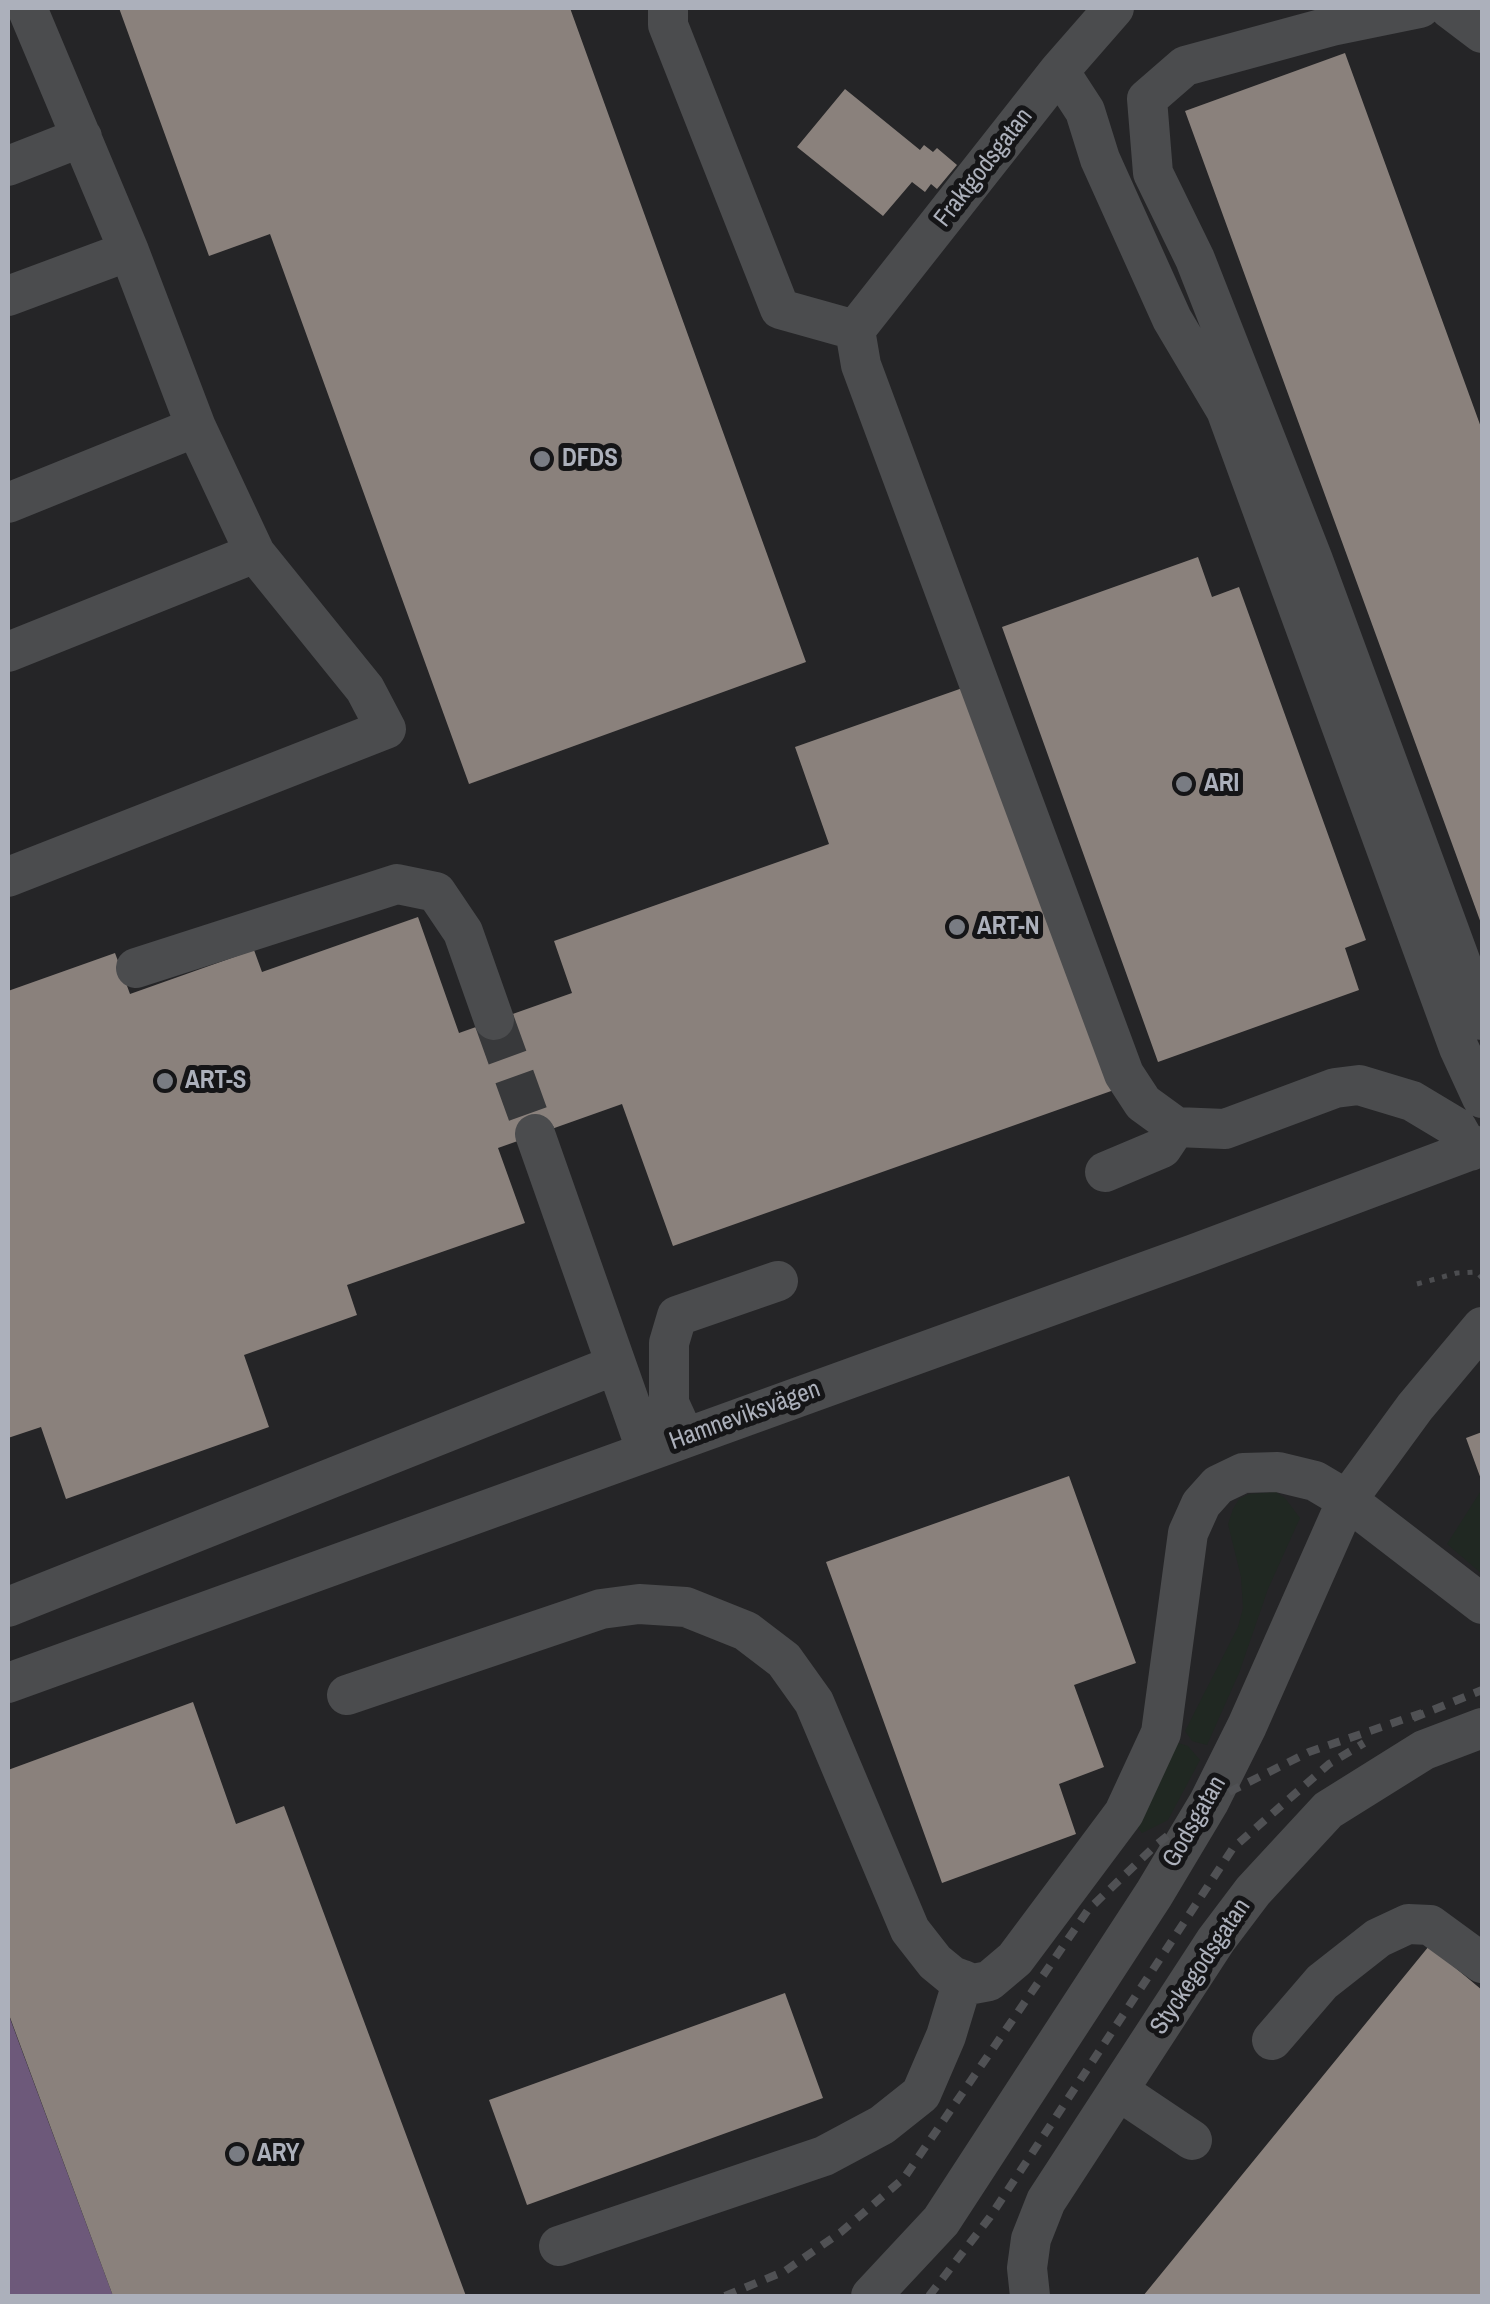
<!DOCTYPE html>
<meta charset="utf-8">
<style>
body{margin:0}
#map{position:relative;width:1490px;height:2304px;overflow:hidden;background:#1b1b1b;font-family:"Archivo Narrow",sans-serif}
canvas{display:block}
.frame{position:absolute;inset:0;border:10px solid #acb0bb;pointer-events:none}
</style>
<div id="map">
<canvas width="1490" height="2304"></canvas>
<div class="frame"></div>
</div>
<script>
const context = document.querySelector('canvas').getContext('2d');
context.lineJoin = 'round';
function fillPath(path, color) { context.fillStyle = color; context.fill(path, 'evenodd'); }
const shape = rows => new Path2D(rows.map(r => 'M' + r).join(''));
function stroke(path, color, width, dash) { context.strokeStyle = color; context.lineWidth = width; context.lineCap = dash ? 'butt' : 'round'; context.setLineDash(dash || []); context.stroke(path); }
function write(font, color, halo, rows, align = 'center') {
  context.font = font + ' "Archivo Narrow",sans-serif'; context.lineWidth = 10; context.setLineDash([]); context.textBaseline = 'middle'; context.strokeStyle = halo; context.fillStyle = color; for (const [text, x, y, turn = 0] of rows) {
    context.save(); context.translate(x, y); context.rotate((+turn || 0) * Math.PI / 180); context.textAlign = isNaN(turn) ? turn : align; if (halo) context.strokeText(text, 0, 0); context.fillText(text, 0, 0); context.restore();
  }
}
const built = shape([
 [8,8,1482,8,1482,2296,8,2296]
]);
const green = shape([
 [1482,1489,1482,1574,1447,1544],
 [1276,1492,1285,1498,1300,1518,1268,1589,1239,1673,1207,1745,1192,1741,1185,1731,1238,1627,1243,1608,1241,1577,1228,1524,1233,1509,1239,1499,1249,1494],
 [1178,1743,1188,1746,1200,1760,1168,1820,1142,1833,1135,1824]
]);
const offices = shape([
 [8,2013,113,2296,8,2296]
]);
const industry = shape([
 [119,8,570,8,806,662,469,784,270,234,209,256],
 [1345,53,1482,430,1482,926,1185,111],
 [845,89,920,150,924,145,933,152,937,148,957,165,937,189,931,184,925,192,912,182,883,216,797,147],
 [1198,557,1212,597,1239,587,1366,940,1345,948,1359,990,1158,1062,1002,627],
 [971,685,1114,1090,673,1246,622,1104,498,1148,525,1223,347,1285,357,1315,244,1355,269,1427,66,1499,41,1427,8,1438,8,991,115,953,130,994,254,950,262,972,418,917,459,1033,572,993,554,941,829,844,795,747],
 [1482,1432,1482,1482,1466,1438],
 [1069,1476,1136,1663,1074,1685,1104,1767,1059,1784,1076,1834,942,1883,826,1562],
 [193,1702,236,1824,284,1806,466,2296,113,2296,8,2012,8,1770],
 [1429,1946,1482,1990,1482,2296,1143,2296],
 [785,1993,823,2098,527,2205,489,2100]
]);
const minorTunnel = shape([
 [494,1020,535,1134]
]);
const path = shape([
 [1417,1284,1457,1273,1477,1272,1482,1278]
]);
const minor = shape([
 [668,8,668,25,780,309,855,330],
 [1420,8,1332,26,1185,66,1147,99,1153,173,1195,259,1313,560,1482,1020],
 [1449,8,1482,33],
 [1059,71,1085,111,1100,159,1172,319,1226,410,1459,1048,1482,1098],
 [8,166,82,137],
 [8,296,129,251],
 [855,330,861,365,1124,1074,1143,1103,1176,1127,1225,1129,1335,1088,1359,1085,1412,1101,1457,1128,1470,1151],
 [855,330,1059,71,1114,8],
 [8,503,196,427],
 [8,652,255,553],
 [8,877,386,729,365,689,255,553,196,427,129,251,27,8],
 [136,968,397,884,436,892,463,932,494,1020],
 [535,1134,647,1452],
 [1105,1172,1162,1148,1176,1127],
 [685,1438,669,1403,669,1343,677,1316,778,1281],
 [8,1607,615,1365],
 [8,1683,1194,1254,1482,1146],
 [347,1695,601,1609,639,1604,686,1607,746,1631,784,1660,814,1702,910,1930,935,1962,952,1976,973,1984,989,1981,1015,1959,1124,1813,1161,1733,1188,1533,1201,1504,1218,1485,1243,1473,1278,1472,1315,1481,1347,1500,1482,1604],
 [1272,2040,1322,1982,1378,1938,1408,1924,1430,1925,1482,1963],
 [1119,2091,1192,2140],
 [559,2246,824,2156,882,2125,921,2094,946,2036,963,1980],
 [871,2296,941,2221,1154,1894,1209,1802,1247,1726,1347,1500,1415,1407,1482,1327],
 [1030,2296,1027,2268,1031,2239,1046,2201,1216,1940,1253,1891,1328,1810,1424,1750,1482,1728]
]);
const rail = shape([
 [1413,1718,1482,1690],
 [725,2296,785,2271,841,2232,904,2178,1088,1910,1155,1846,1209,1802,1309,1752,1422,1713],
 [929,2296,990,2217,1233,1848,1329,1764,1364,1743]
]);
const markers = [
 [542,459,10,"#797c83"],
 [1184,784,10,"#797c83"],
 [957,927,10,"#797c83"],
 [165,1081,10,"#797c83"],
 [237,2154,10,"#797c83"]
];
const streetNames = [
 ["Fraktgodsgatan",984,168,-52],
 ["Hamneviksvägen",745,1416,-20],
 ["Godsgatan",1195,1822,-60],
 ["Styckegodsgatan",1201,1967,-56]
];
const poiNames = [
 ["DFDS",562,459],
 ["ARI",1204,784],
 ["ART-N",977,927],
 ["ART-S",185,1081],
 ["ARY",257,2154]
];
fillPath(built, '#252527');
fillPath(green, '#202822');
fillPath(offices, '#6d597a');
fillPath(industry, '#8a817c');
stroke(minorTunnel, '#38393b', 40, [40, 20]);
stroke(path, '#4c4d50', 5, [5, 8]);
stroke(minor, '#4b4c4e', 40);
stroke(rail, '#505154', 8, [12, 10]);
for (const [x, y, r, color] of markers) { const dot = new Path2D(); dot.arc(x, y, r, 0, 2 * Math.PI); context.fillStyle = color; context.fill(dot); stroke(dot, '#151517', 4); }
write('25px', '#acb0bb', '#151517', streetNames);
write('bold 25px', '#acb0bb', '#151517', poiNames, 'left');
</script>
